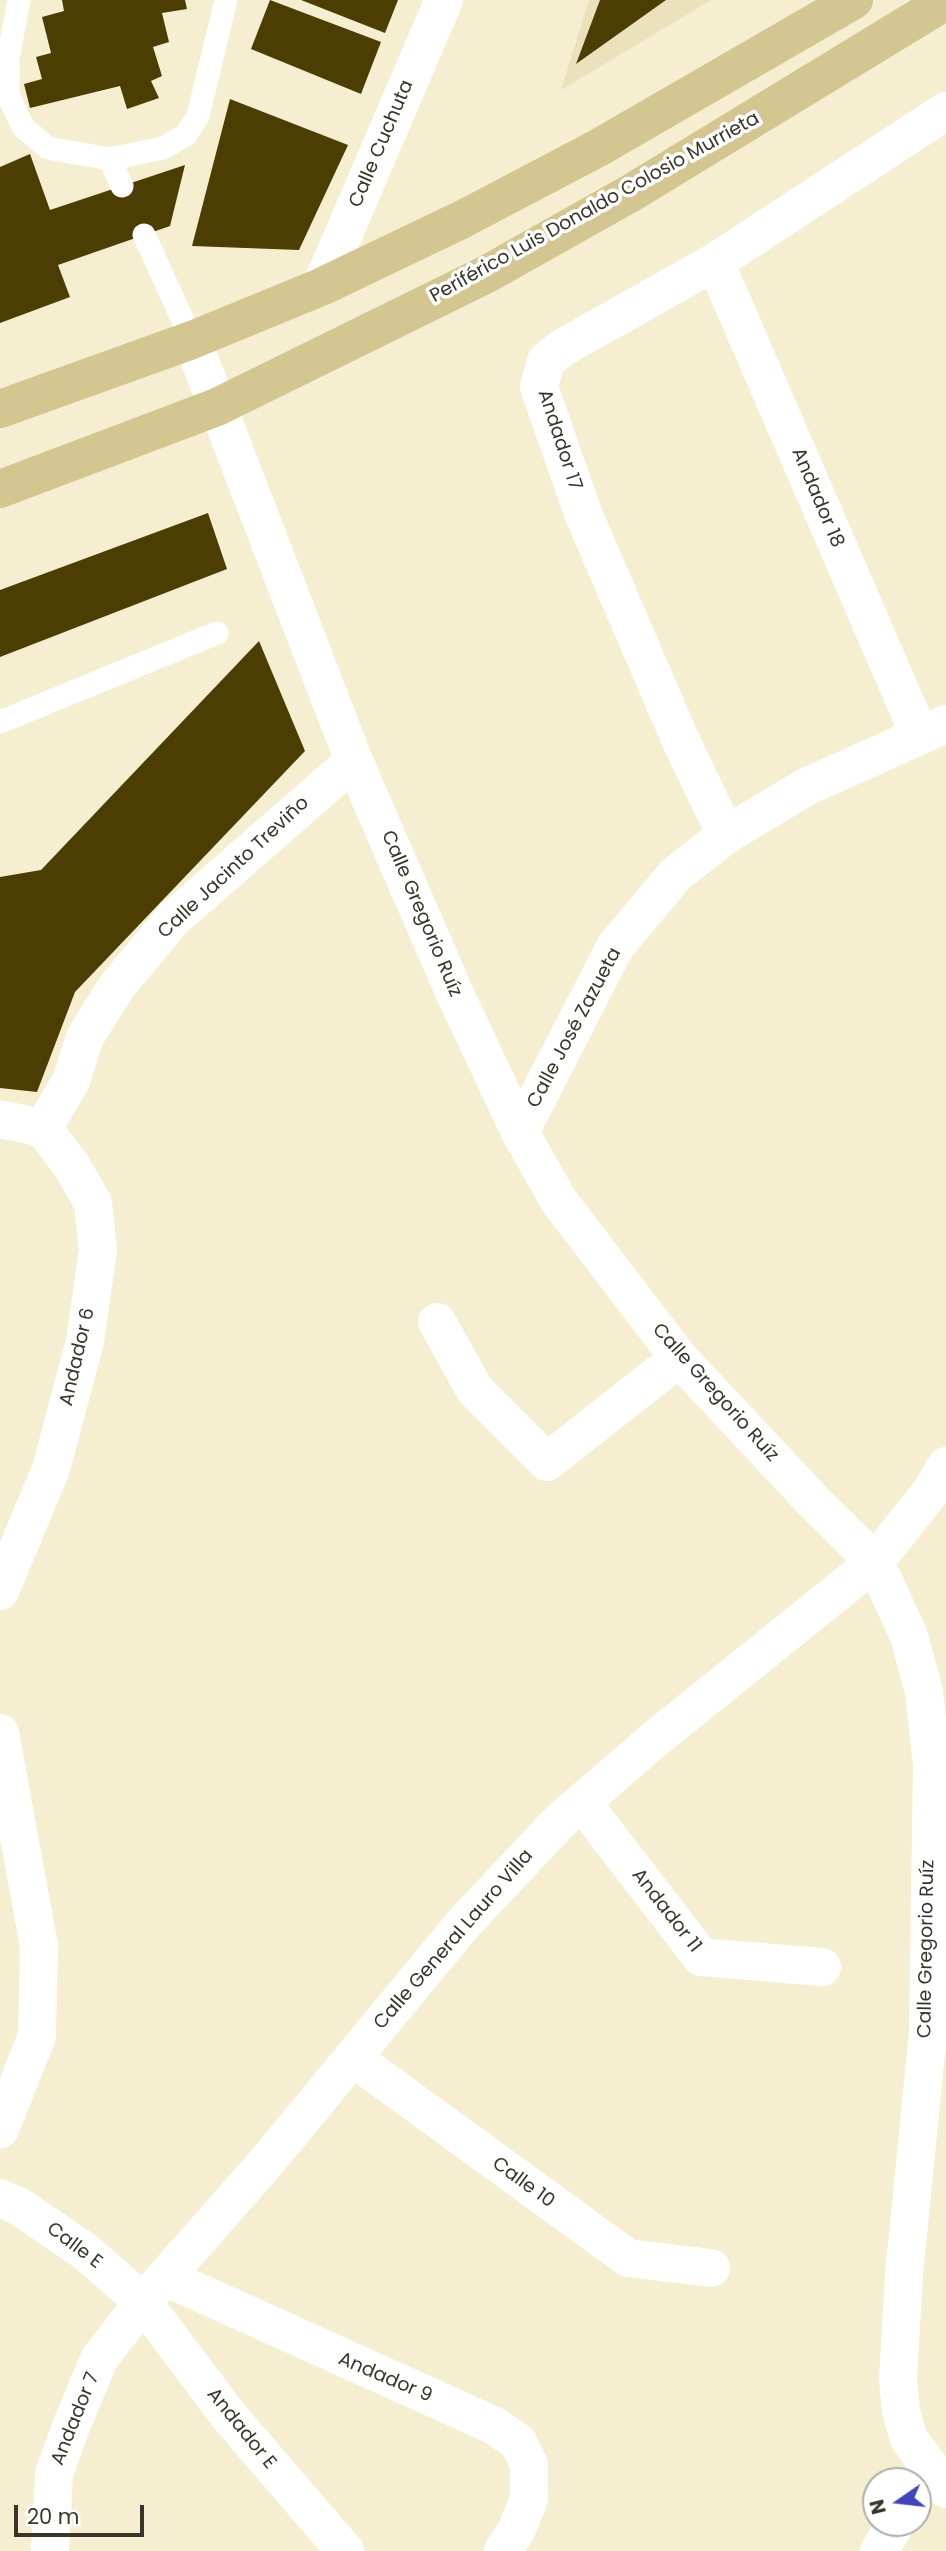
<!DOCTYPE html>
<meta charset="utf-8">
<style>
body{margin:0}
#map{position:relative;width:946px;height:2551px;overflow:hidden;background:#f6eed0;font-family:Poppins,sans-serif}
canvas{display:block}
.north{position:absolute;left:862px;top:2467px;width:70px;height:70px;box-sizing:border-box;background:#fff;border:2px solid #afaeaa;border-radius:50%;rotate:256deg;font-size:19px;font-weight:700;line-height:28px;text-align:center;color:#38352a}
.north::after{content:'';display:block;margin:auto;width:24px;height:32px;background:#4046ba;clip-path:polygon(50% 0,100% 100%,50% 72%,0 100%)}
.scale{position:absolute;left:14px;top:2505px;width:130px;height:32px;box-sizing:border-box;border:4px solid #38352a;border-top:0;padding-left:9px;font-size:21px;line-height:24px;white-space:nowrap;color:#38352a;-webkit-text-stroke:5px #fff;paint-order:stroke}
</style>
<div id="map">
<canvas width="946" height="2551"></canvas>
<div class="north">N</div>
<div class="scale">20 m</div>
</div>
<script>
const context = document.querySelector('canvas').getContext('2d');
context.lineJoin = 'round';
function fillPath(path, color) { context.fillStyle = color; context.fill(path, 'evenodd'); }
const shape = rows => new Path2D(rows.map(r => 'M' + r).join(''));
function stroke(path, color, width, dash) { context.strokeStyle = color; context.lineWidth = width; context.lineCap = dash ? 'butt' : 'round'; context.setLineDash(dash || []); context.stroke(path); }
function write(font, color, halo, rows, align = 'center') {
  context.font = font + ' Poppins,sans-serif'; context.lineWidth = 7; context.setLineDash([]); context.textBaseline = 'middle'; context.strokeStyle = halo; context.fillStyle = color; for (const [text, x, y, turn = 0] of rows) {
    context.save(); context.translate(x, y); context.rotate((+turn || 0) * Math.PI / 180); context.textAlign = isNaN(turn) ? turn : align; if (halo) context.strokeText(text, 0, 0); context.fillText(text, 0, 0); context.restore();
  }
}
const built = shape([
 [589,0,711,0,561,90]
]);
const building = shape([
 [62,0,185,0,187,9,162,13,169,42,153,47,162,76,151,81,159,98,127,109,120,86,30,108,24,84,42,79,36,57,51,53,42,17,64,11],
 [270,0,381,42,361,94,251,49],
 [301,0,398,0,385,33],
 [600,0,666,0,576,64],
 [230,99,348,145,299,250,192,246],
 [30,154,50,210,185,165,170,226,58,265,70,297,0,323,0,167],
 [208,513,227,569,0,657,0,590],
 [259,641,305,751,75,992,37,1092,0,1088,0,877,41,870]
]);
const service = shape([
 [19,0,8,59,8,95,23,127,48,148,110,159,122,186],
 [110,159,163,148,186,135,198,116,226,0],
 [144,235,192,340],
 [0,722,217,633]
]);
const minor = shape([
 [715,262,919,734],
 [321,287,444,0],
 [726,835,681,741,583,513,539,387,546,361,562,348,715,262,946,111],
 [0,1119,43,1128],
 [43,1128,71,1081,85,1037,117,986,173,919,354,761],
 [520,1132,615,947,676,874,726,835,806,787,946,724],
 [437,1322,475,1390,547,1462,679,1358],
 [0,1591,51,1469,85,1341,98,1250,93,1203,71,1165,43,1128],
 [0,1733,39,1946,37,2036,0,2129],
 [582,1802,701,1957,822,1967],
 [353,2058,628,2258,711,2268],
 [0,2198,20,2207,86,2252,143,2302,228,2415,345,2551],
 [167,2278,495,2426,518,2442,529,2464,529,2499,517,2529,503,2551],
 [50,2551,54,2474,70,2429,99,2359,143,2302,264,2165,463,1924,559,1822,656,1738,875,1562,815,1503,679,1358,559,1201,520,1132,455,994,354,761,192,340],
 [879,2551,896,2523]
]);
const tertiary = shape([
 [946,1466,931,1491,875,1562,909,1636,924,1692,932,1766,928,2033,904,2274,898,2379,901,2411,909,2439,946,2489]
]);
const primary = shape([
 [0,409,192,340,321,287,463,219,598,148,854,0],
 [0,489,217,407,487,274,631,193,946,1]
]);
const streetNames = [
 ["Calle Cuchuta",382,144,-67],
 ["Periférico Luis Donaldo Colosio Murrieta",595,208,-29],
 ["Andador 17",559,440,72],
 ["Andador 18",817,498,67],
 ["Calle Jacinto Treviño",234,868,-43],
 ["Calle Gregorio Ruíz",421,914,67],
 ["Calle José Zazueta",575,1028,-62],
 ["Andador 6",78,1357,-77],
 ["Calle Gregorio Ruíz",715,1393,48],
 ["Andador 11",666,1911,52],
 ["Calle General Lauro Villa",454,1940,-49],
 ["Calle Gregorio Ruíz",927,1949,-89],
 ["Calle 10",523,2183,36],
 ["Calle E",74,2246,37],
 ["Andador 9",385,2378,23],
 ["Andador 7",76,2419,-68],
 ["Andador E",241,2429,51]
];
fillPath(built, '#ebe1bd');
fillPath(building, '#4c3e02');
stroke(service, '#fff', 23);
stroke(minor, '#fff', 38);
stroke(tertiary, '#fff', 38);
stroke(primary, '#d4c690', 38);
write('19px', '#38352a', '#fff', streetNames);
</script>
